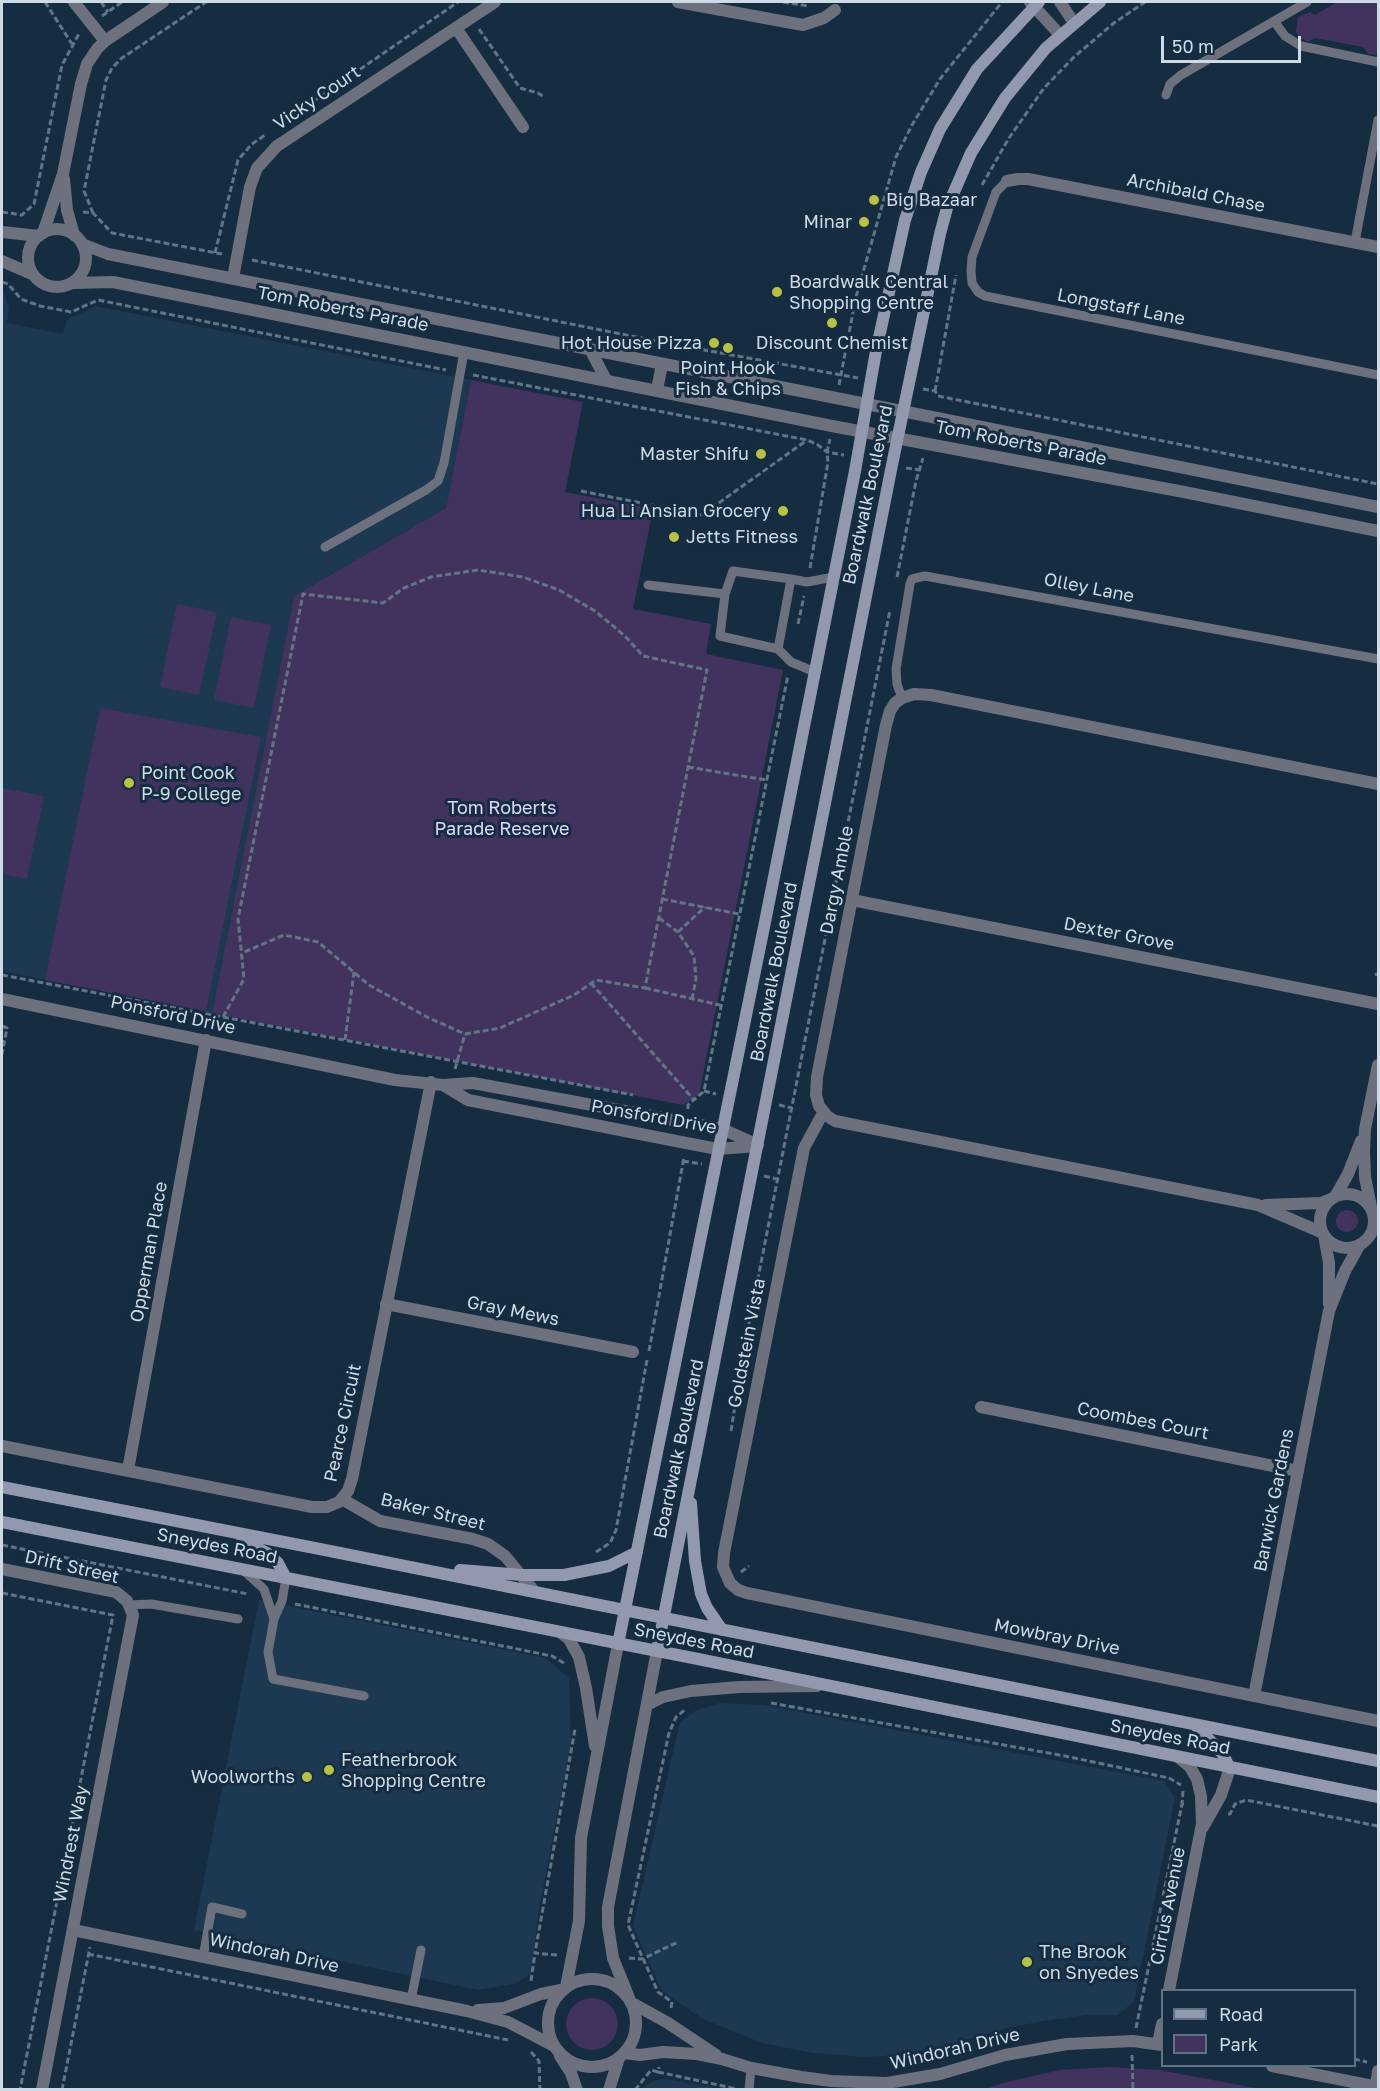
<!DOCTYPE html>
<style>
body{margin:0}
#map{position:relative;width:1380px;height:2091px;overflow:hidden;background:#162d41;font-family:"Golos Text",sans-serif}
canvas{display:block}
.frame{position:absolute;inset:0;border:3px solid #cddbe7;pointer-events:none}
.legend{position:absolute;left:1161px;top:1989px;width:195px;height:78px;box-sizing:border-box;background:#162d41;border:2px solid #5f7383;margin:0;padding:8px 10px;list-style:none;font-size:18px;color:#cddbe7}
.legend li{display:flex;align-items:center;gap:12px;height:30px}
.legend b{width:30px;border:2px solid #5f7383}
.scale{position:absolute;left:1161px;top:36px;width:140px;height:27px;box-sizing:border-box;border:3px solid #cddbe7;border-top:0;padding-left:8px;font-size:18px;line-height:21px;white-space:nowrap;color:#cddbe7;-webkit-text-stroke:4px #162d41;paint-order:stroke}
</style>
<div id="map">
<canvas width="1380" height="2091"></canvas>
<div class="frame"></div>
<ul class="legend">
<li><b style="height:8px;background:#9298ad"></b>Road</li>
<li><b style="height:16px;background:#42325e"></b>Park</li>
</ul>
<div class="scale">50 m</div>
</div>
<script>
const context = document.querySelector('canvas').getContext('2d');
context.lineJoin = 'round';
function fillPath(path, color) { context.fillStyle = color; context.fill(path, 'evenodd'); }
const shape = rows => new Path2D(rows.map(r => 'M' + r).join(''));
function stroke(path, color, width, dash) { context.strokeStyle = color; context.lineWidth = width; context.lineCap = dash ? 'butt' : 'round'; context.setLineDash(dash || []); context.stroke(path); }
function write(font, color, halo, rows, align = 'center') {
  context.font = font + ' "Golos Text",sans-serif'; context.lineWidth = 6; context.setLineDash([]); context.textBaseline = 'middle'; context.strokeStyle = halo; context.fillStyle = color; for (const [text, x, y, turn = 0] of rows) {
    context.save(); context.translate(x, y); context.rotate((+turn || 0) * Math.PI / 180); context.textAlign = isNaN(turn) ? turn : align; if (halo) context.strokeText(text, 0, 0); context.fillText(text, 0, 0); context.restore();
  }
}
const built = shape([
 [2,288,9,308,7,323,63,334,67,320,95,306,471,380,446,508,294,596,212,1013,2,971],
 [259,1600,545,1658,569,1678,571,1742,538,1915,531,1974,514,1984,478,1990,194,1930],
 [719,1703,764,1705,1164,1781,1175,1797,1134,2002,1117,2015,1087,2015,1043,2021,1003,2029,927,2051,908,2055,865,2057,813,2053,762,2043,703,2019,662,1991,633,1926,680,1722,695,1711],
 [666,2079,720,2089,641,2089,653,2081]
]);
const green = shape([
 [1337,2,1378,2,1378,52,1375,55,1368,54,1363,47,1315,38,1308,42,1300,38,1296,32,1298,17,1310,12,1315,15],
 [471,380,583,402,565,492,653,509,633,609,711,624,706,654,783,670,699,1095,683,1105,212,1013,294,596,446,508],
 [177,604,217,612,199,695,160,687],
 [231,617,271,625,254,708,214,700],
 [100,708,261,737,206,1011,45,980],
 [3,788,44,796,27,879,2,874],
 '1336 1221a11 11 0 1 1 22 0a11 11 0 1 1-22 0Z',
 '566 2024a26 26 0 1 1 52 0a26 26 0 1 1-52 0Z',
 [1109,2067,1159,2070,1261,2089,985,2089,1007,2082,1060,2070]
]);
const path = shape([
 [45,2,72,44],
 [101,2,108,12],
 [783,2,808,6],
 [102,16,122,2],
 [479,29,520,88,538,93,544,97],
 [308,105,458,2],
 [982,185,1009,138,1044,88,1074,57,1114,23,1145,2],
 [2,212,22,215,34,204,62,65,80,32],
 [83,212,93,213,112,233,222,254],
 [93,213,84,191,106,80,112,68,122,58,206,2],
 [215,253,238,160,252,144,265,135],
 [252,260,666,343,858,378],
 [2,282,8,284,21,299,40,306,71,312,98,300,446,370],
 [473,375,807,440,818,445,827,452,844,455],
 [839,385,856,297,896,157,912,125,940,79,1002,2],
 [923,389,935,391,938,396,1378,484],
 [935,391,956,275],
 [906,468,920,470],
 [581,491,702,515,807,440],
 [810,568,828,462,827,452,830,439],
 [897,577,916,481,923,458],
 [798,624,804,596],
 [688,767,766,780],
 [662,899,739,914],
 [659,918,678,932,694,956,696,979,692,999],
 [678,932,705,907],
 [1375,974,1378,975],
 [2,975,633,1095],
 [591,983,694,1100],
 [645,988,720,1005],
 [223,1017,244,979,238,919,303,594,383,603,404,588,431,577,478,570,523,577,559,590,595,611,625,636,643,656,707,670,645,988,596,980,574,995,500,1028,465,1034,429,1018,369,985,318,942,284,935,242,953],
 [2,1026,7,1028,2,1054],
 [345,1040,354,972],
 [455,1069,465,1034],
 [704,1091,716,1094],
 [779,1105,792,1108],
 [688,1109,688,1105,704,1091,788,675],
 [683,1161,702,1164],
 [764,1176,777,1179],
 [649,1351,684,1157],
 [731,1431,744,1349,890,610],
 [2,1545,248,1594],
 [596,1552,610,1543,616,1530,647,1360],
 [741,1572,749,1566],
 [2,1593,113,1615,20,2090],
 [295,1604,552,1656,564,1663],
 [771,1703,1065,1756,1169,1778,1181,1785],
 [1183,1791,1182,1804,1186,1805],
 [1228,1814,1230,1814,1235,1804,1246,1800,1378,1826],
 [88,1954,508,2040],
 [557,1955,535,1953,575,1729],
 [629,1958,642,1959,678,1942],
 [531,1981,535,1953],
 [671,2008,672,2002,658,1992,628,1925,669,1733,676,1717,686,1709],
 [1136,2028,1182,1804],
 [531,2052,539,2061,540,2090],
 [1132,2055,1133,2090],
 [1354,2059,1367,2062],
 [658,2072,737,2089],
 [62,2090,90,1947],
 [635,2090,651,2070,658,2072,659,2067]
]);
const service = shape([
 [1274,21,1285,36,1301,46,1378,62],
 [1166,95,1170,84,1181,75,1307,2],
 [1007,181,996,192,972,257,971,271,972,283,978,292,985,296,1378,375],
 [1355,242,1378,120],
 [325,547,426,490,438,481,444,463,464,352],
 [791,579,778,649,720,636,725,594,733,571,791,579,807,582,834,577],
 [648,585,725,594],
 [778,649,791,662,815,672],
 [902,698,897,684,896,669,910,584,912,579,925,576,1378,659],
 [245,1572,264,1589,274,1619],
 [286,1578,282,1601,274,1619,268,1652,273,1679,364,1696],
 [129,1605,151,1604,238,1619],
 [203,1957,212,1907,242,1914],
 [411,2000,421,1950],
 [749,2090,751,2068]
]);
const minor = shape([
 [74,2,105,41],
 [678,2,803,25,824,18,835,10],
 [1030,2,1060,35],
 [1060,2,1074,23],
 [456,28,523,127],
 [64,179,67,210,74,235],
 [1007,181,1018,179,1028,179,1378,247],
 [43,233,63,174,81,84,87,64,97,49,105,41,163,2],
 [233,278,250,187,257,168,277,146,495,2],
 [852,900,1378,1004],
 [2,999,395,1080,443,1085,473,1083,722,1129,758,1145],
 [443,1085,468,1100,686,1143,718,1149,757,1146],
 [823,1113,804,1148,724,1553,723,1567,730,1583,738,1590,747,1593,1378,1721],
 '1320 1221a27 27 0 1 1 54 0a27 27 0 1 1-54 0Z',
 [1335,1197,1348,1174,1361,1141],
 [1266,1205,1321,1203,1331,1199],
 [1371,1207,1365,1177,1364,1151,1365,1129,1378,1065],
 [1323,1233,1258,1205,835,1121,827,1116,819,1106,816,1095,817,1077,886,725,890,711,895,703,902,698,914,694,931,695,1378,784],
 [1324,1235,1329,1263,1329,1304],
 [386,1304,633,1352],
 [981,1407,1298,1471],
 [2,1446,312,1507,327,1507,339,1502,348,1491,352,1479,431,1082],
 [128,1470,206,1040],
 [342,1499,380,1521,473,1539,488,1544,505,1556,535,1592],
 [2,1569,116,1592,127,1601,133,1615,42,2090],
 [1254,1696,1329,1311,1345,1271,1359,1246],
 [1203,1827,1221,1795,1230,1768],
 [73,1930,467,2011,508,2022,554,2046],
 [1169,1990,1202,1824,1201,1796,1197,1779,1190,1767,1178,1757],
 [478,2010,504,2008,541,1994,561,1990],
 [1158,2044,1162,2024],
 [1376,2086,1378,2071]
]);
const tertiary = shape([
 '28 258a29 29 0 1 1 58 0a29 29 0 1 1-58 0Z',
 [2,232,39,236],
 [82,244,108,254,932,417,1378,507],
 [2,261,32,274],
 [73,283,113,282,832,426,1184,492,1378,531],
 [590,349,606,380],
 [657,390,662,364],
 [561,1633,569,1639,579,1657,586,1688,595,1746],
 [647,1705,663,1697,691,1691,739,1687,817,1686],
 '548 2023a44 44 0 1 1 88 0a44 44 0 1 1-88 0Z',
 [566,1987,579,1921,581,1838,618,1644],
 [629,1998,613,1958,608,1926,608,1907,657,1651],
 [632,2003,668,2023,716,2055],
 [624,2053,640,2055,663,2052,697,2054,722,2059,751,2068,801,2077,831,2081,887,2083,940,2074,1005,2055,1067,2044,1133,2041,1162,2045],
 [560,2056,571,2073,577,2090],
 [1272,2066,1378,2087],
 [609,2090,619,2058]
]);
const secondary = shape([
 [2,1487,330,1551,1378,1761],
 [691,1503,695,1561,701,1594,707,1608,722,1630],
 [2,1522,698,1659,1378,1797],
 [242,1540,267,1553,278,1563,286,1578],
 [460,1570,522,1575,564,1575,609,1566,637,1552],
 [618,1644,765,922,855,471,876,351,905,220,921,172,940,129,977,69,1039,2],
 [657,1651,892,465,940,234,947,208,971,153,1005,98,1046,48,1100,2],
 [1195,1725,1222,1753,1230,1768]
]);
const markers = [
 [874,200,6,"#b9c046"],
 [864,222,6,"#b9c046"],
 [777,292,6,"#b9c046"],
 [832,323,6,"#b9c046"],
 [714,343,6,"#b9c046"],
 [728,348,6,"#b9c046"],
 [761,454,6,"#b9c046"],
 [783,511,6,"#b9c046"],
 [674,537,6,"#b9c046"],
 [129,783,6,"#b9c046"],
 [329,1770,6,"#b9c046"],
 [307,1777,6,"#b9c046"],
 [1027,1962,6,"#b9c046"]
];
const streetNames = [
 ["Vicky Court",317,98,-34],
 ["Archibald Chase",1196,193,11],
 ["Longstaff Lane",1121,307,11],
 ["Tom Roberts Parade",343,309,11],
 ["Tom Roberts Parade",1021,443,11],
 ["Boardwalk Boulevard",868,495,-78],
 ["Olley Lane",1089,588,11],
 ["Dargy Amble",837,880,-79],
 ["Dexter Grove",1119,934,11],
 ["Boardwalk Boulevard",774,972,-79],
 ["Ponsford Drive",173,1015,12],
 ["Ponsford Drive",654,1117,10],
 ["Opperman Place",149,1252,-80],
 ["Gray Mews",513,1311,11],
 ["Goldstein Vista",747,1343,-79],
 ["Coombes Court",1143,1421,11],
 ["Pearce Circuit",343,1423,-78],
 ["Boardwalk Boulevard",679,1449,-78],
 ["Barwick Gardens",1274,1500,-79],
 ["Baker Street",433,1512,14],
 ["Sneydes Road",217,1546,11],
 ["Drift Street",72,1567,13],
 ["Mowbray Drive",1057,1637,11],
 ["Sneydes Road",694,1641,11],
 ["Sneydes Road",1170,1737,11],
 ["Windrest Way",71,1844,-79],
 ["Cirrus Avenue",1168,1906,-79],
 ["Windorah Drive",274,1953,12],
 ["Windorah Drive",955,2049,-13]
];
const poiNames = [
 ["Big Bazaar",886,200],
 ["Minar",852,222,"right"],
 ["Boardwalk Central",789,282],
 ["Shopping Centre",789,303],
 ["Hot House Pizza",702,343,"right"],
 ["Discount Chemist",832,343,"center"],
 ["Point Hook",728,368,"center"],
 ["Fish & Chips",728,389,"center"],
 ["Master Shifu",749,454,"right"],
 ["Hua Li Ansian Grocery",771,511,"right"],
 ["Jetts Fitness",686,537],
 ["Point Cook",141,773],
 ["P-9 College",141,794],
 ["Featherbrook",341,1760],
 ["Shopping Centre",341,1781],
 ["Woolworths",295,1777,"right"],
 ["The Brook",1039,1952],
 ["on Snyedes",1039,1973]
];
const parkNames = [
 ["Tom Roberts",502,808],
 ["Parade Reserve",502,829]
];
fillPath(built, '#1c3951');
fillPath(green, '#42325e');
stroke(path, '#627586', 3, [6, 3]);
stroke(service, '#6d717e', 9);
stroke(minor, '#6d717e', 12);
stroke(tertiary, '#6d717e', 12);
stroke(secondary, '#9298ad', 12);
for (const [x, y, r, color] of markers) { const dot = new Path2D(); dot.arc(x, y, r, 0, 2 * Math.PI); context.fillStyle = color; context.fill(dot); stroke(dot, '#162d41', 2); }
write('18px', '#cddbe7', '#162d41', streetNames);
write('18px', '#cddbe7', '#162d41', poiNames, 'left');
write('18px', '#e1d5fd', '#162d41', parkNames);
</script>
